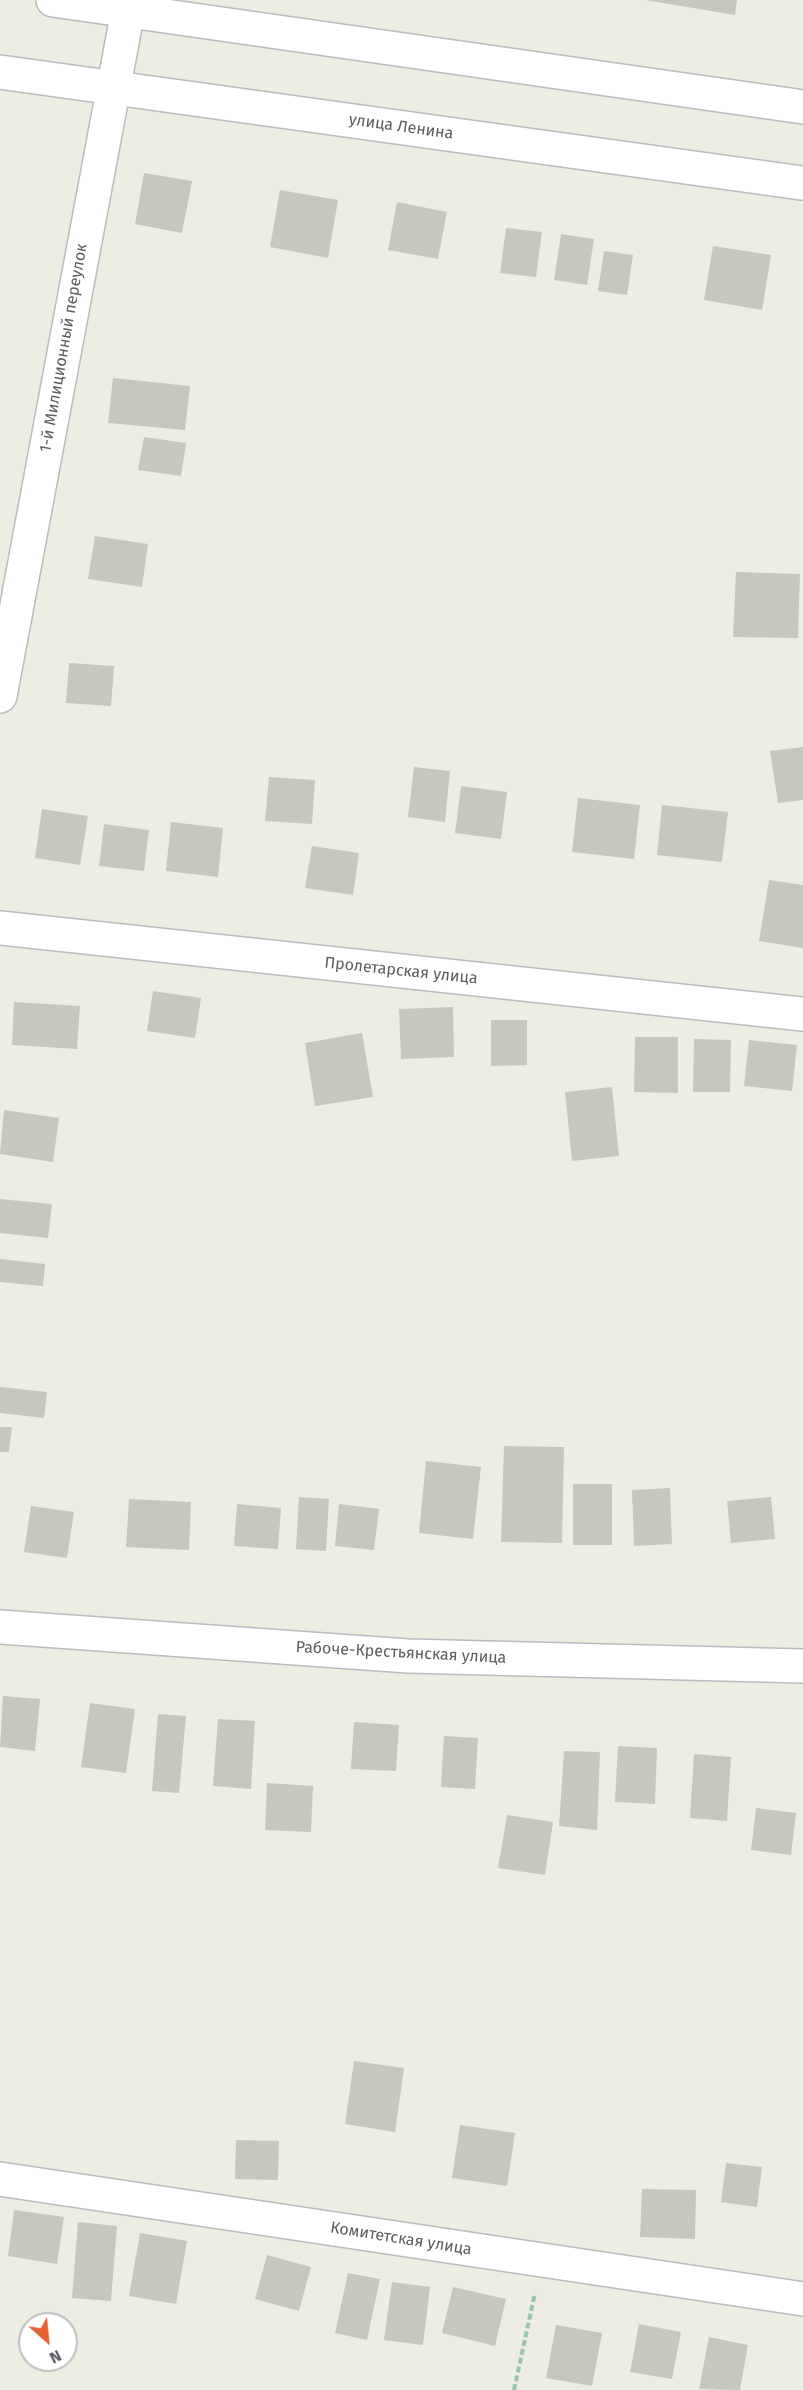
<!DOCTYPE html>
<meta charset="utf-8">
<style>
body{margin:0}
#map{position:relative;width:803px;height:2390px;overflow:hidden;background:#edede2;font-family:"Fira Sans",sans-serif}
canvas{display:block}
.north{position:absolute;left:18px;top:2312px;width:60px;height:60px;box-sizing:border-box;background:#fff;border:2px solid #bdbec0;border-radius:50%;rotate:153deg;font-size:16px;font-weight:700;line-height:24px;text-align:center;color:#5a5c62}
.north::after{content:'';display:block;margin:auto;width:21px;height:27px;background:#e56130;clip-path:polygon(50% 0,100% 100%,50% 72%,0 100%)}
</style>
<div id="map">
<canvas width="803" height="2390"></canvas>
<div class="north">N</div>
</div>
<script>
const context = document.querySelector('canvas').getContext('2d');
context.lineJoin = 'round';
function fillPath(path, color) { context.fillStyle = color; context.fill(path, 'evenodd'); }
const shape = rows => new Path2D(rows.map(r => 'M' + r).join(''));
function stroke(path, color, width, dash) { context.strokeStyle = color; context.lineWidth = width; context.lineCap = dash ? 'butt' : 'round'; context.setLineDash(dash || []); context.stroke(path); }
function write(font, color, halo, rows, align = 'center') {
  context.font = font + ' "Fira Sans",sans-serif'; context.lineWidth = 6; context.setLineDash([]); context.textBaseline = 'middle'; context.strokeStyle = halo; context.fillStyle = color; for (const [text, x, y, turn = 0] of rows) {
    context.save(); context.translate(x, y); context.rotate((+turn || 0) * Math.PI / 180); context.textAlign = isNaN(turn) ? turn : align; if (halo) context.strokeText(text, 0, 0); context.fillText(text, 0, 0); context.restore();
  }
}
const building = shape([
 [645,0,737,0,735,15],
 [144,173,192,181,182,233,135,224],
 [280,190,338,200,328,258,270,247],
 [397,202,447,212,438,259,388,250],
 [506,228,542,232,536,277,500,273],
 [561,234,594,239,587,285,554,280],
 [713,246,771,255,762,310,704,300],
 [604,251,633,255,627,295,598,291],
 [113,378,190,386,185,430,108,423],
 [144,437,186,443,181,476,138,470],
 [95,536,148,544,142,587,88,579],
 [736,572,800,574,798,638,733,637],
 [69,663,114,666,111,706,66,703],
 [803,747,803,800,778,803,770,751],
 [414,767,450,771,445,822,408,817],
 [269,777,315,780,312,824,265,821],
 [461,786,507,792,501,839,455,833],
 [578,798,640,805,634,859,572,852],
 [662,805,728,812,722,862,657,855],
 [42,809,88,816,80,865,35,858],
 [171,822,223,828,218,877,166,871],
 [104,824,149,830,144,871,99,866],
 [312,846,359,853,353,895,305,888],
 [769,880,803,885,803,948,759,941],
 [153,991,201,998,195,1038,147,1031],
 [14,1002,80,1006,77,1049,12,1045],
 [453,1007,454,1057,401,1059,399,1009],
 [491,1020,527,1020,527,1065,491,1066],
 [362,1033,373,1097,315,1106,305,1043],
 [635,1037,678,1037,678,1093,634,1092],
 [694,1039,731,1040,730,1092,693,1092],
 [749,1040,797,1045,792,1091,744,1086],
 [612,1087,619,1156,572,1161,565,1092],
 [4,1110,59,1118,53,1162,0,1154],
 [0,1199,52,1204,48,1238,0,1233],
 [0,1259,45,1264,43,1286,0,1282],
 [0,1387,47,1392,44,1418,0,1413],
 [0,1427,12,1427,9,1452,0,1452],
 [504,1446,564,1447,562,1543,501,1542],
 [426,1461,481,1467,473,1539,419,1533],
 [573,1484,612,1484,612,1545,573,1545],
 [670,1488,672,1544,634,1546,632,1490],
 [299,1497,329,1499,326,1551,296,1549],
 [771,1497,775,1539,731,1543,727,1501],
 [129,1499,191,1502,189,1550,126,1547],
 [237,1504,281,1508,278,1549,234,1546],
 [339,1504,379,1509,374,1550,335,1546],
 [31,1506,74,1512,67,1558,24,1552],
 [3,1696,40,1699,35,1751,0,1747],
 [90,1703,135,1709,126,1773,81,1767],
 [158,1714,186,1716,179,1793,152,1791],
 [218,1719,255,1721,251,1789,213,1786],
 [354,1722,399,1725,396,1771,351,1769],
 [444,1736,478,1738,475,1789,441,1787],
 [618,1746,657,1748,655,1804,615,1802],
 [564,1751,600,1752,597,1830,559,1826],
 [694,1754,731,1757,727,1821,690,1818],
 [267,1783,313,1786,311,1832,265,1830],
 [756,1808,796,1813,791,1855,751,1850],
 [507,1815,553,1822,545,1875,498,1868],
 [354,2061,404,2068,395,2132,345,2124],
 [460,2125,515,2133,507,2186,452,2178],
 [236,2140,279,2141,278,2180,235,2179],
 [726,2163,762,2167,757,2207,721,2202],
 [642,2189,696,2190,695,2239,640,2237],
 [14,2210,64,2217,57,2264,8,2256],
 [78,2222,117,2226,111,2301,72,2298],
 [140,2233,187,2241,176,2304,129,2296],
 [267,2255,311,2267,299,2311,255,2299],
 [348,2273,380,2279,367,2340,335,2333],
 [392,2282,430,2287,423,2345,384,2340],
 [453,2287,506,2299,495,2346,442,2333],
 [639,2324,681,2332,672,2379,630,2372],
 [556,2325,602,2333,592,2386,546,2378],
 [709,2337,748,2345,740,2390,699,2389]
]);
const path = shape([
 [514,2390,535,2293]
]);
const minor = shape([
 [53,0,803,107],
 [0,72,801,183],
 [0,696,130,0],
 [0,928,803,1014],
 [0,1627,408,1656,803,1666],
 [0,2179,803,2299]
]);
const streetNames = [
 ["улица Ленина",401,127,8],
 ["1-й Милиционный переулок",64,348,-80],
 ["Пролетарская улица",401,971,6],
 ["Рабоче-Крестьянская улица",401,1653,3],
 ["Комитетская улица",401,2239,9]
];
fillPath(building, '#c8c7bf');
stroke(minor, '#babac0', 36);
stroke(path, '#98c5ad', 4, [6, 3]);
stroke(minor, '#fff', 33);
write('16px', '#5a5c62', '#fff', streetNames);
</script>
